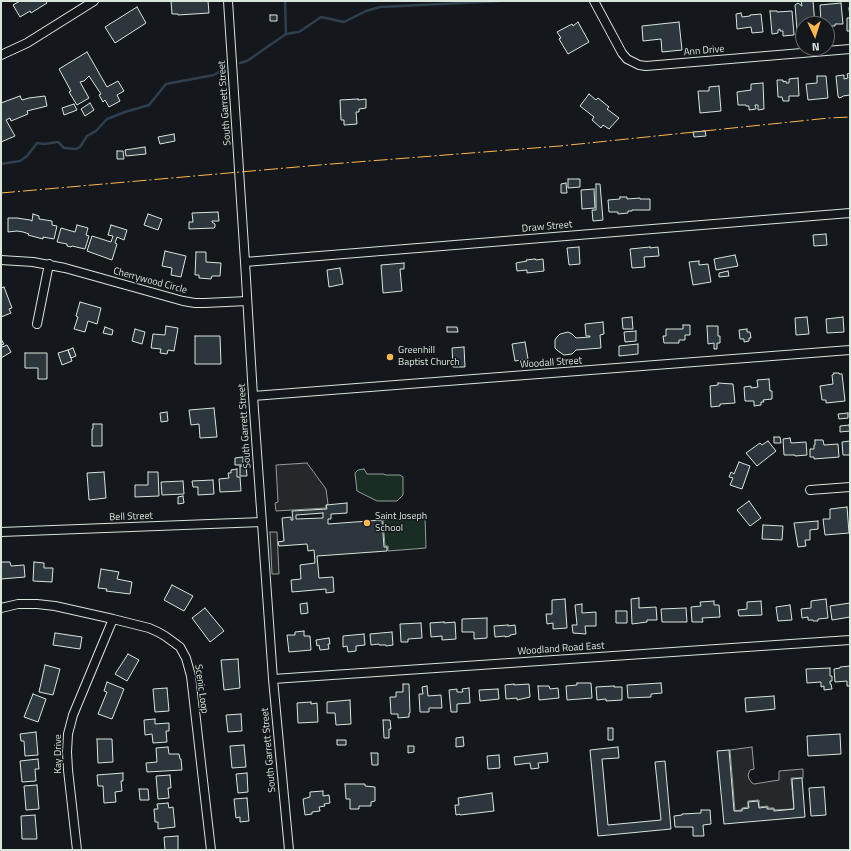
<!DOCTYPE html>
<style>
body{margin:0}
#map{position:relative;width:851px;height:851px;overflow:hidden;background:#14181c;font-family:"Titillium Web",sans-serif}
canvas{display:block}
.frame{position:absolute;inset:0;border:2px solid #d8e6dc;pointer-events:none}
.north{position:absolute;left:795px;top:16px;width:40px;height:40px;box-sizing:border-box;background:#14181c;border:1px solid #626a69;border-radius:50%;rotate:176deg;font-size:11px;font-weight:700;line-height:16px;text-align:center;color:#d8e6dc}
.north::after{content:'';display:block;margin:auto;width:14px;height:18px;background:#ffb74d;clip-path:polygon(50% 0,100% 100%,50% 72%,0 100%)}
</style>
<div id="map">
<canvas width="851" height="851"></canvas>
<div class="frame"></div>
<div class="north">N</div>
</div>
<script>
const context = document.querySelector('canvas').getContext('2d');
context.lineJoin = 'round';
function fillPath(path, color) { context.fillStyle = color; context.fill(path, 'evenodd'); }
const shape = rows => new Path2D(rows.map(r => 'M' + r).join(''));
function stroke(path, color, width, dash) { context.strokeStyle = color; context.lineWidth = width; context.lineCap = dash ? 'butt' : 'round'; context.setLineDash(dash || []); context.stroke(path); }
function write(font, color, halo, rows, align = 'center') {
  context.font = font + ' "Titillium Web",sans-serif'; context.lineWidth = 3; context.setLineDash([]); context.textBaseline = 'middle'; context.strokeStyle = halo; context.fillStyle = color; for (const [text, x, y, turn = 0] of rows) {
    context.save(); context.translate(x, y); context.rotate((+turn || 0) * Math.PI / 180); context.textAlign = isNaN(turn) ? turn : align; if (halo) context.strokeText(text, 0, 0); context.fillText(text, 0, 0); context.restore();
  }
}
const green = shape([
 [364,469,367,474,384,474,385,475,400,475,403,477,403,495,397,501,377,501,357,491,355,473,358,470,364,469],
 [425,517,426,548,388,551,388,546,385,546,383,520,425,517]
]);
const parking = shape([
 [307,463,326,489,328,504,326,505,326,508,276,511,275,503,278,502,276,465,307,463],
 [270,532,277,532,279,574,272,574,270,532],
 [752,747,754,769,750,770,748,775,749,779,752,783,754,784,779,780,779,771,803,769,803,778,791,778,794,809,774,810,774,808,768,808,768,806,759,807,759,800,748,801,748,807,742,808,741,810,735,811,730,750,752,747]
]);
const stream = shape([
 [286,34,299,32,321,17,344,22,366,11,380,7,501,1],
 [240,63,247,61,286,34,285,1],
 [1,164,20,161,27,156,37,143,44,144,58,142,64,148,76,149,80,147,87,136,96,131,107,119,125,112,149,105,166,84,214,75,225,68]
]);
const building = shape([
 [20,1,46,1,47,3,31,13,30,11,20,17,13,5,20,1],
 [171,1,208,1,209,13,178,15,178,14,172,14,171,1],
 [801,1,813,1,815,24,803,24,803,29,797,30,795,5,798,3,802,6,801,1],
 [841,3,843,24,835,24,835,26,828,26,827,23,821,23,820,5,841,3],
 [137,7,146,23,115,43,105,27,137,7],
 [849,8,850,8,850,31,847,31,847,18,850,18,849,8],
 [770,11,777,11,777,12,792,11,794,35,783,36,783,31,780,31,780,29,778,30,778,33,772,34,770,11],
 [741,13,742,17,750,16,750,15,761,14,763,32,752,33,751,27,737,29,736,14,741,13],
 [270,15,277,15,277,21,270,21,270,15],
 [578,22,589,42,568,54,559,39,561,38,557,32,572,24,573,26,578,22],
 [679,22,682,50,662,52,661,39,643,41,642,26,679,22],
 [87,52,107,87,118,81,124,91,117,95,120,101,109,107,105,100,103,102,99,95,101,94,89,76,84,81,80,82,89,98,77,105,69,92,71,91,59,69,87,52],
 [850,73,850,95,843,96,842,97,839,98,838,96,836,76,844,75,844,79,848,78,847,74,850,73],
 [817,76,826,76,828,98,808,100,806,84,817,83,817,76],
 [798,78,799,96,789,96,789,101,783,101,782,97,778,97,777,80,783,80,783,82,786,81,786,83,789,83,789,79,798,78],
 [763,83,764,109,758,110,758,105,755,105,756,109,749,110,749,106,746,106,746,105,738,105,737,92,751,90,751,84,763,83],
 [719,86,721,111,700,113,698,91,709,91,709,87,719,86],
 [589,94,596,100,598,98,609,107,607,109,619,118,609,129,603,125,601,128,592,120,594,117,580,106,589,94],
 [20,96,22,100,29,98,45,96,47,106,27,111,28,114,11,121,10,118,6,120,15,136,1,142,1,103,20,96],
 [358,99,358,100,366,99,366,108,359,109,359,112,356,112,357,124,344,125,344,120,341,120,340,100,358,99],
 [90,103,94,110,85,116,81,109,90,103],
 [74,104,77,110,64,115,62,108,74,104],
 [705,131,706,136,694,137,693,132,705,131],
 [174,134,175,141,160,144,158,137,174,134],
 [145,147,146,154,126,156,125,150,145,147],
 [117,151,123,151,124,159,117,159,117,151],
 [568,179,580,179,580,187,568,188,568,179],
 [566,183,567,193,561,193,561,184,566,183],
 [596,184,600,184,603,220,593,221,592,210,596,210,596,184],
 [594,189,595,208,582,209,581,190,594,189],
 [620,197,627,197,627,199,640,198,640,199,650,199,650,210,632,210,632,211,628,211,628,213,618,214,618,212,609,212,608,200,620,199,620,197],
 [218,212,219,221,212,221,212,222,215,224,215,227,214,228,189,229,189,222,193,222,192,213,218,212],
 [33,214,39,216,39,219,52,221,52,225,57,226,54,239,43,237,43,239,28,235,29,234,23,232,17,231,8,232,8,218,17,218,30,220,32,221,33,214],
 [148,214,162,219,158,230,144,225,148,214],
 [77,225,88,228,86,235,89,236,85,249,72,246,71,247,67,246,67,244,57,242,61,228,75,232,77,225],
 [111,225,127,230,124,240,117,237,115,243,117,244,112,260,87,251,92,236,111,242,113,236,108,235,111,225],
 [826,234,827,245,814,246,813,235,826,234],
 [579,247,580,264,569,265,567,248,579,247],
 [650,247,650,248,658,247,659,256,644,257,645,267,632,268,630,249,650,247],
 [165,251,186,256,181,277,171,275,172,268,162,266,165,251],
 [196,252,206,252,206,262,221,263,220,276,212,276,211,279,199,278,199,275,195,275,196,252],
 [735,255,738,266,716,270,714,259,735,255],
 [535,259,536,260,543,259,544,271,527,273,527,270,517,271,516,263,527,261,526,260,535,259],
 [699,261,699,265,708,264,711,282,693,285,689,262,699,261],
 [404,263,404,269,400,269,402,291,383,293,381,265,404,263],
 [340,268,343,284,329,287,327,270,340,268],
 [728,271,729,276,719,277,719,273,728,271],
 [4,287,12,308,9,309,11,313,1,317,1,288,4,287],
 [80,302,101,308,97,324,88,321,85,332,74,329,78,317,76,316,80,302],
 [632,317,633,329,623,329,622,318,632,317],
 [807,317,809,334,796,335,795,318,807,317],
 [843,317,844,332,827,333,826,319,843,317],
 [603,322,604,334,600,335,601,348,576,350,572,354,564,355,558,351,555,348,555,340,557,337,560,334,568,332,572,334,576,338,590,337,590,336,586,336,585,324,603,322],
 [683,325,690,325,690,335,685,335,685,340,679,340,679,343,664,343,663,336,666,336,666,329,683,329,683,325],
 [166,326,178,328,174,351,168,350,167,354,160,353,161,349,151,348,153,334,165,335,166,326],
 [707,326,718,326,718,336,720,336,720,343,717,343,717,349,714,349,714,343,708,344,707,326],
 [105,327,113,330,112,335,103,333,105,327],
 [447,327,457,327,458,332,447,332,447,327],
 [135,329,145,332,142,344,132,341,135,329],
 [747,329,747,332,750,332,751,338,749,338,749,341,744,342,744,339,740,339,739,330,747,329],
 [636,331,636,341,625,342,624,332,636,331],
 [195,336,220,336,221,364,195,364,195,336],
 [1,339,4,344,1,345,2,347,7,345,11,352,1,358,1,339],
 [525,342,528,359,515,361,512,344,525,342],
 [638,344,638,354,619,356,619,346,638,344],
 [464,347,465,367,453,367,452,348,464,347],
 [73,348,76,356,71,358,68,350,73,348],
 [68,350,72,361,62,365,58,353,68,350],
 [25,353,47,353,47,379,38,379,38,368,25,368,25,353],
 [834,373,839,373,839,374,842,374,845,401,826,403,826,400,822,400,820,386,833,384,832,375,834,374,834,373],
 [769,379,770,391,772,391,772,399,763,400,764,402,761,402,761,405,754,406,754,401,745,401,744,387,751,386,751,388,758,387,757,380,769,379],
 [718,383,733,384,735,403,720,404,720,406,711,407,710,386,718,385,718,383],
 [214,408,217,437,200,438,199,424,191,425,189,410,214,408],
 [167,412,168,421,161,422,160,413,167,412],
 [848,413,848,418,839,419,838,414,848,413],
 [93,424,102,424,102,446,92,446,92,429,93,429,93,424],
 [849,425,850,431,840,432,840,426,849,425],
 [774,437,780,437,781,443,774,443,774,437],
 [790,438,791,443,806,442,807,455,795,456,795,455,784,455,783,439,790,438],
 [815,440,823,440,824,445,838,444,839,457,814,459,814,457,810,457,810,449,814,449,814,445,815,445,815,440],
 [768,441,776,451,757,466,746,453,760,443,762,445,768,441],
 [850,441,850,455,843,455,842,442,850,441],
 [243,457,243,465,235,465,235,458,243,457],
 [739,462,750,466,742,489,730,485,733,478,729,477,731,472,734,474,739,462],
 [240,466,246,466,247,476,240,476,240,466],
 [237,469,237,477,240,477,241,491,220,492,219,479,229,478,228,473,231,473,231,470,237,469],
 [104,472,106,498,89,500,87,473,104,472],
 [148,472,158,472,159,496,135,497,135,485,148,485,148,472],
 [213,480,214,494,198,495,198,487,193,487,192,481,213,480],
 [183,481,184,494,162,495,161,482,183,481],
 [183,496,184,503,178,504,178,497,183,496],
 [749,501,761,518,750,526,737,510,749,501],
 [347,503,347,513,331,514,331,519,328,519,328,524,382,520,384,547,387,547,387,551,317,556,319,578,333,577,334,592,326,593,326,589,292,592,291,580,301,579,300,565,315,563,314,550,308,551,307,544,279,546,278,542,284,541,282,518,291,517,291,520,293,520,292,511,327,509,326,505,347,503],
 [323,513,323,518,296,519,296,515,323,513],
 [847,507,849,533,825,535,823,519,830,519,830,509,847,507],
 [818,521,818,529,810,530,810,540,805,540,806,546,798,547,794,523,818,521],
 [763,525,783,526,782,540,762,539,763,525],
 [1,562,10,562,11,566,24,565,25,577,1,579,1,562],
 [34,562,44,563,44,568,53,568,52,582,33,581,34,562],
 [101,569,119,572,117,579,132,582,130,594,106,591,107,589,98,588,101,569],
 [172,585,193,596,184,611,164,600,172,585],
 [639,598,639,608,656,607,657,620,647,620,647,622,632,624,631,599,639,598],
 [565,599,567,628,553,629,553,623,547,624,546,614,552,614,552,600,565,599],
 [826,599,828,618,818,619,818,621,813,621,813,620,808,620,808,617,802,618,801,609,811,608,811,601,826,599],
 [714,601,714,605,719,605,720,617,702,618,703,622,692,622,691,607,701,606,700,602,714,601],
 [761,601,762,615,739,616,738,610,747,609,747,602,761,601],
 [307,603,308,613,301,614,300,604,307,603],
 [850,603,850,617,832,620,830,606,850,603],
 [582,604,582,613,596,612,596,626,585,626,586,634,573,633,572,625,577,625,575,605,582,604],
 [790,605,792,620,778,621,776,607,790,605],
 [205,608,224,631,210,642,192,618,205,608],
 [686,608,687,622,662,622,661,609,686,608],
 [616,611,627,611,627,623,616,623,616,611],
 [487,618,487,638,474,639,474,632,462,632,462,619,487,618],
 [444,622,444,623,455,622,456,639,442,640,442,636,431,637,430,623,444,622],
 [421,623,422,638,408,639,408,642,401,642,400,624,421,623],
 [508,625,508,626,515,625,516,634,510,635,510,636,505,637,505,636,495,637,494,626,508,625],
 [304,631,304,636,310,636,311,650,289,652,287,635,295,635,295,632,304,631],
 [392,632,393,645,386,646,386,645,379,645,379,644,371,645,370,634,392,632],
 [55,633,82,637,80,649,53,645,55,633],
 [364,634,365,645,356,646,356,651,348,652,347,646,343,647,343,636,364,634],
 [329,638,330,644,328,644,329,649,320,650,319,645,317,646,316,640,329,638],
 [128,654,139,660,127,681,115,674,128,654],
 [238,659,240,688,224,690,221,660,238,659],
 [45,665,60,669,53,695,39,692,45,665],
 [850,666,850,686,847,686,847,681,835,682,834,669,840,668,840,667,850,666],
 [830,668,830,676,832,676,832,681,830,681,830,684,831,684,832,689,824,690,824,686,821,687,821,682,807,683,806,669,830,668],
 [107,682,124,689,112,719,98,714,107,692,104,691,107,682],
 [577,683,591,683,592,698,567,700,566,686,577,685,577,683],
 [661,683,662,693,651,694,651,697,628,698,627,685,661,683],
 [403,684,409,684,410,713,409,713,409,717,398,718,398,714,391,714,390,697,396,697,396,692,403,692,403,684],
 [514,684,514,685,529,684,530,697,517,700,517,698,506,699,505,685,514,684],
 [427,686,428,696,441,695,442,708,429,708,429,712,420,712,419,694,423,694,422,687,427,686],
 [538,686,549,686,550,689,558,688,559,698,539,700,538,686],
 [614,686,614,687,622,687,622,700,606,701,606,699,597,700,596,687,614,686],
 [167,688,169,711,155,712,153,689,167,688],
 [469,688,470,703,457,704,457,712,451,712,449,690,457,689,457,692,463,692,462,689,469,688],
 [498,689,499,699,480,701,479,690,498,689],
 [33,694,46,699,38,722,24,717,33,694],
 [774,696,775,709,746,712,745,698,774,696],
 [350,700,351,724,336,725,335,713,327,713,327,702,350,700],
 [311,702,311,704,317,703,318,722,298,723,297,703,311,702],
 [241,714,242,731,228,732,226,715,241,714],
 [155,719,155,724,169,723,169,731,166,731,167,742,153,743,152,734,145,735,144,720,155,719],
 [383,720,390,720,391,729,389,729,389,738,384,738,383,720],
 [608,728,613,728,613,740,608,740,608,728],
 [36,732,38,755,25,756,24,741,21,741,20,734,36,732],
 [840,734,841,754,808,756,807,736,840,734],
 [463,737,464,746,456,747,456,738,463,737],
 [97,739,112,739,113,762,98,763,97,739],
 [337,740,346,740,346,745,337,745,337,740],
 [244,745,246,767,232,768,230,746,244,745],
 [408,746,414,746,414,752,408,753,408,746],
 [168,747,169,754,179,754,180,759,181,759,182,770,147,772,146,763,157,762,156,748,168,747],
 [618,747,619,758,602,759,608,825,661,820,655,762,665,761,671,829,598,836,590,750,618,747],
 [729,750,734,811,742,811,742,809,749,808,748,802,758,801,759,808,767,807,767,809,774,809,774,811,794,809,792,779,802,778,805,817,724,824,717,751,729,750],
 [371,753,378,753,378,765,372,765,371,753],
 [547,753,548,762,538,763,539,768,531,769,530,763,515,765,514,757,547,753],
 [499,755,500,768,488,769,487,756,499,755],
 [38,759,39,769,35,769,36,781,22,782,20,761,38,759],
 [123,773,123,781,121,781,122,791,115,792,116,802,104,803,103,786,98,786,97,775,123,773],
 [247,773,248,792,238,793,236,774,247,773],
 [170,775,171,788,168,788,169,798,158,799,156,776,170,775],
 [345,784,365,784,365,786,375,787,375,801,371,802,371,806,359,806,359,809,350,809,350,799,346,799,345,784],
 [37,785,39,809,26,810,24,786,37,785],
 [824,787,826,815,811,816,809,788,824,787],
 [139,789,148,789,149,800,140,800,139,789],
 [323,791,323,796,329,795,330,803,324,804,325,806,319,807,320,811,312,812,312,814,305,815,303,799,310,797,310,792,323,791],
 [492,793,494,811,460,815,460,814,456,815,455,805,459,805,458,798,492,793],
 [247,798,249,821,240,822,240,817,236,818,234,799,247,798],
 [168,803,169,808,173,807,175,827,158,829,158,822,155,822,154,809,158,809,157,804,168,803],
 [701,810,710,810,711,824,703,825,704,836,693,836,693,827,675,827,674,816,682,815,682,814,701,813,701,810],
 [35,815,37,839,22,839,21,816,35,815],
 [178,836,178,850,165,850,164,837,178,836]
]);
const street = shape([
 [228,1,245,262,253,396,273,679,289,850],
 [594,1,622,53,627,59,639,65,646,66,850,49],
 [1,55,27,43,94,1],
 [1,260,33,262,65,268,183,301,195,303,205,303,247,301],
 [245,262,850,213],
 [37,324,49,264],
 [253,396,850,350],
 [810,490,850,487],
 [1,532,262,522],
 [1,608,18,604,37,604,55,606,113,619,149,628,158,632,165,636,180,647,186,658,191,676,211,850],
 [273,679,850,640],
 [77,850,68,770,67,752,68,734,73,715,113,619]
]);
const power = shape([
 [1,193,331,164,560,146,829,118,850,117]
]);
const markers = [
 [390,357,4,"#ffb74d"],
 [367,523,4,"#ffb74d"]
];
const streetNames = [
 ["Ann Drive",704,51,-5],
 ["South Garrett Street",225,103,-94],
 ["Draw Street",547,227,-5],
 ["Cherrywood Circle",150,281,15],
 ["Woodall Street",551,363,-4],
 ["South Garrett Street",245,426,-94],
 ["Bell Street",131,517,-2],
 ["Woodland Road East",561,649,-4],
 ["Scenic Loop",201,689,82],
 ["South Garrett Street",269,750,-95],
 ["Kay Drive",59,754,-90]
];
const poiNames = [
 ["Greenhill",398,351],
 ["Baptist Church",398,363],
 ["Saint Joseph",375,517],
 ["School",375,529]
];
fillPath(green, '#1a2d24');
stroke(green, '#939e99', 1);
fillPath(parking, '#24282b');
stroke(parking, '#939e99', 1);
stroke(stream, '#2f3f4d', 2.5);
fillPath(building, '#2c363c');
stroke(building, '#d8e6dc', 1);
stroke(street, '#d8e6dc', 10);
stroke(street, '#14181c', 8);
stroke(power, '#ffb74d', 1, [14, 3, 2, 3]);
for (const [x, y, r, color] of markers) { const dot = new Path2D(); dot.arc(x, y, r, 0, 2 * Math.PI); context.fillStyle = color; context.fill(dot); stroke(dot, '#14181c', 1.5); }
write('10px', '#d8e6dc', '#14181c', streetNames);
write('10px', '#d8e6dc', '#14181c', poiNames, 'left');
</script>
